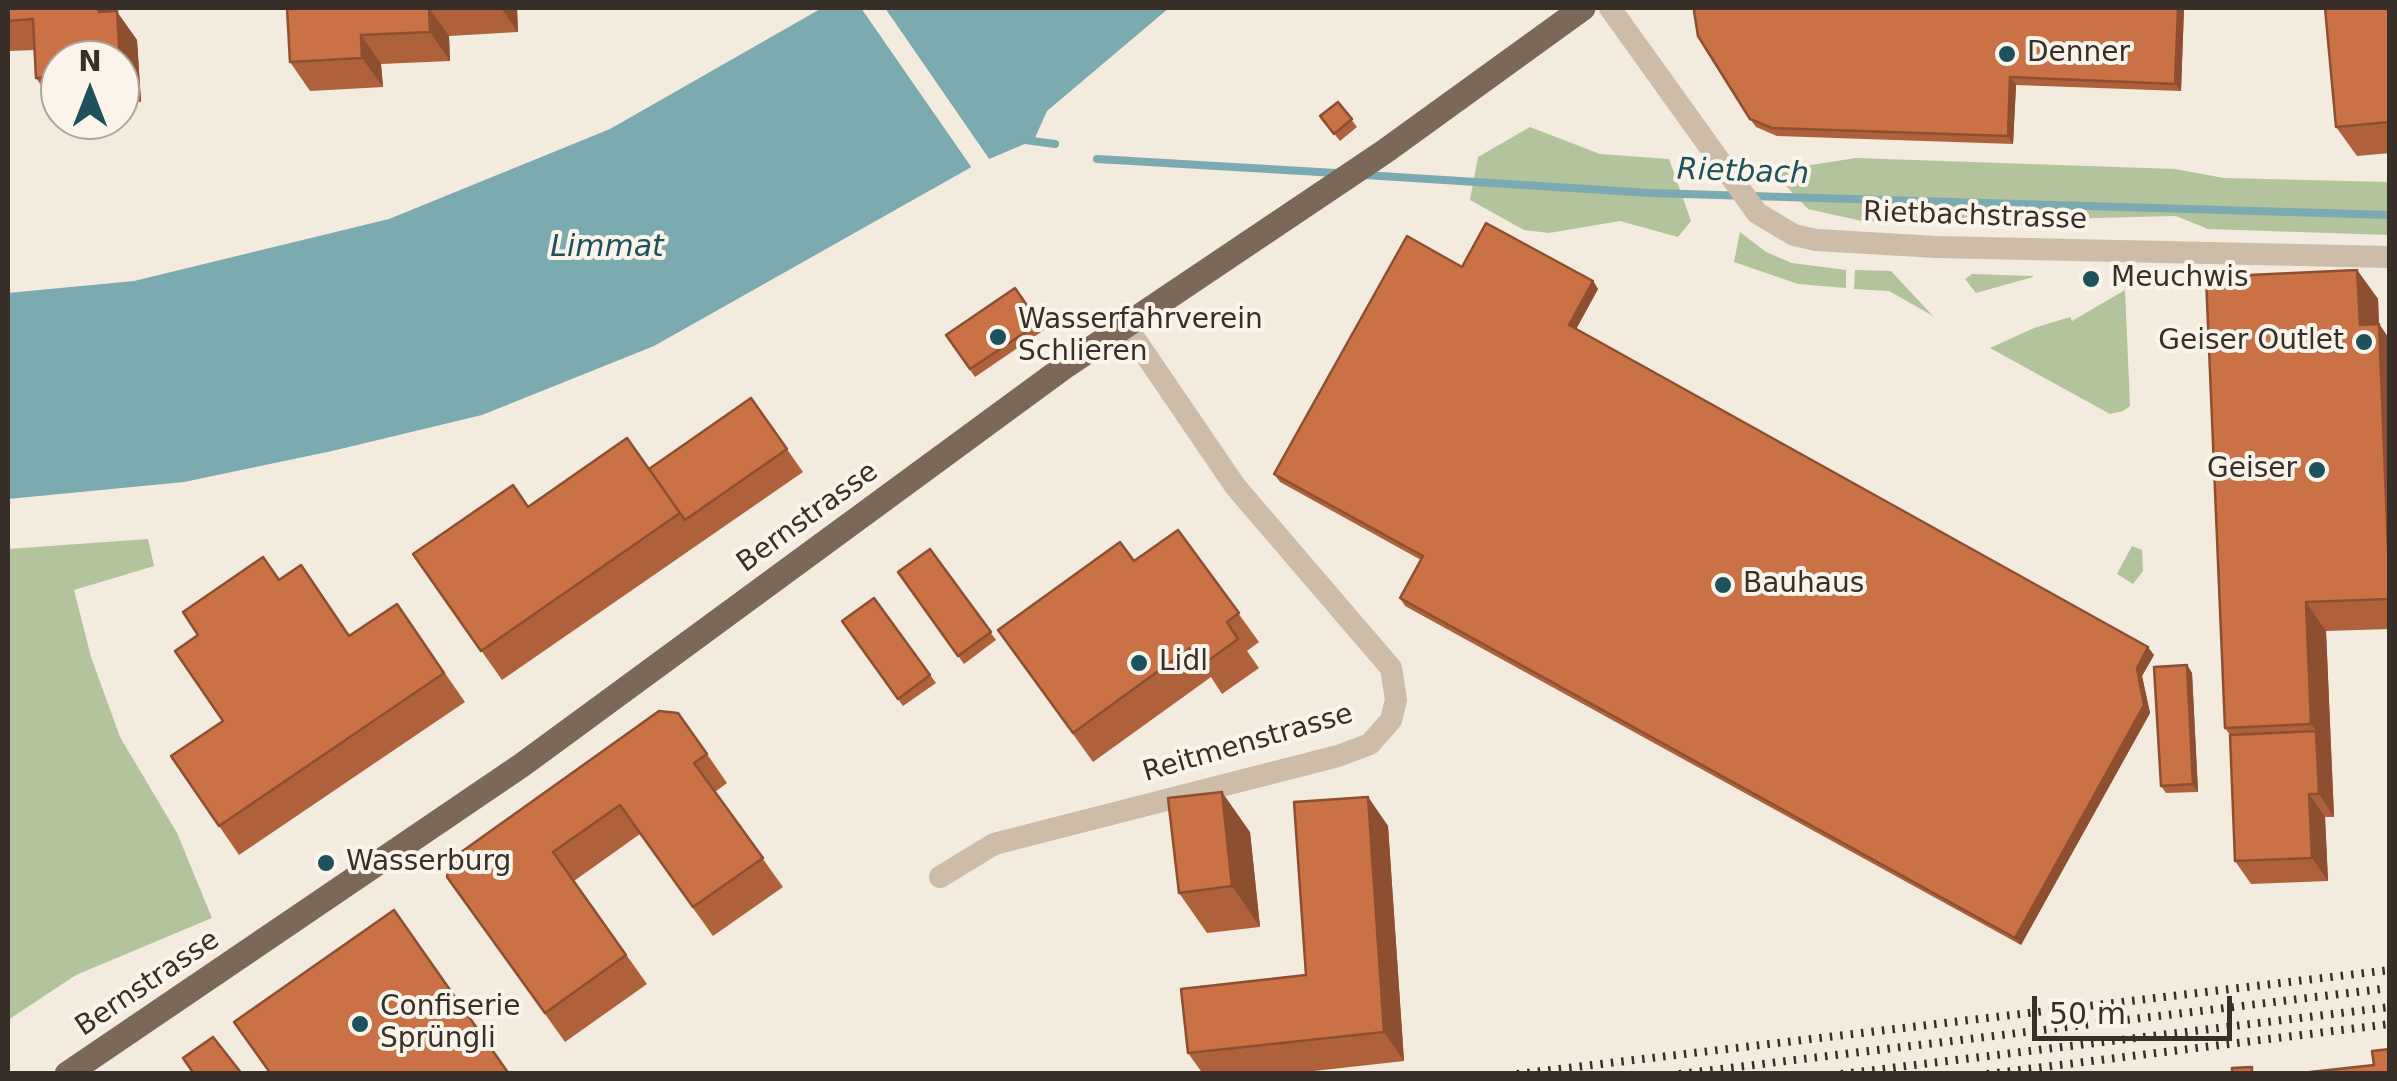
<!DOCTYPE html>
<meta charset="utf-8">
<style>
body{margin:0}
#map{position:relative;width:2397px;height:1081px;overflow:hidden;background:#f3ebdd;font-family:"DejaVu Sans",sans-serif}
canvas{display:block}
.frame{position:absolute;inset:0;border:10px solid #392f29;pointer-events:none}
.north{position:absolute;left:40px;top:40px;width:100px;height:100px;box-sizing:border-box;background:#faf4ea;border:2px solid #ada59d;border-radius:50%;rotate:0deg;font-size:28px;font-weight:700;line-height:40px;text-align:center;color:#392f29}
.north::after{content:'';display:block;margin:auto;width:35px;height:45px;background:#1d525c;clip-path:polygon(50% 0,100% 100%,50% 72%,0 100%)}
.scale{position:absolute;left:2032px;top:996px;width:200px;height:45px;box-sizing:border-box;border:5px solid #392f29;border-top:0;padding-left:12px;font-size:30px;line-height:35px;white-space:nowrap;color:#392f29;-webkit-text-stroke:8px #faf4ea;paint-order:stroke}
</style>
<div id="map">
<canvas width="2397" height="1081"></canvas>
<div class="frame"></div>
<div class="north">N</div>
<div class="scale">50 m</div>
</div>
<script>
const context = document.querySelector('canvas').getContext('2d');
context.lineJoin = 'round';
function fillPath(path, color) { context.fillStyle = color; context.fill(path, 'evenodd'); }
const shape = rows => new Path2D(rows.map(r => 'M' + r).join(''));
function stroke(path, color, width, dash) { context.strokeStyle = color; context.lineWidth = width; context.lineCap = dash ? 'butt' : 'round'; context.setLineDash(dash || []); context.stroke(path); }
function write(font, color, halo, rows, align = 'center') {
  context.font = font + ' "DejaVu Sans",sans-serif'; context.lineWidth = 8; context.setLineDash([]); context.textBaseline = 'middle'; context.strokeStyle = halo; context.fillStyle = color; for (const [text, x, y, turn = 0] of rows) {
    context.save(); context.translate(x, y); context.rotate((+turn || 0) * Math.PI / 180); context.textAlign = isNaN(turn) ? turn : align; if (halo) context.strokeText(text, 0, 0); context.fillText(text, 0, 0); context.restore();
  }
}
const green = shape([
 [1530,127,1600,154,1669,159,1691,221,1678,237,1620,221,1549,233,1524,230,1470,200,1478,157],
 [1856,158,2175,169,2224,178,2389,182,2389,235,2208,229,2176,216,2057,219,2027,225,1862,221,1808,209,1772,171],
 [1740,232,1766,252,1792,263,1846,270,1846,288,1798,284,1734,262],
 [1855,270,1891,271,1933,316,1889,291,1854,289],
 [1972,274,2033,276,2033,277,1976,293,1965,279],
 [2125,290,2130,406,2123,411,2110,414,1990,348,2034,328,2070,317,2072,321],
 [148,539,154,566,74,590,91,657,120,737,177,833,212,918,76,975,8,1020,8,549],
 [2132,546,2142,550,2143,571,2133,584,2117,574]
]);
const water = shape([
 [822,8,1169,8,1047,111,1034,140,975,165,654,346,482,415,332,451,184,482,8,499,8,293,134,281,389,219,610,129]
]);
const pier = shape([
 [861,8,885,8,992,163,974,171]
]);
const stream = shape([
 [1025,140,1055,144],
 [1097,159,1336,173],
 [1365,175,1650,193,2390,215]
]);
const street = shape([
 [1610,8,1757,213,1794,235,1816,240,1937,247,2390,257],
 [940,877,994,844,1338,756,1370,744,1391,720,1396,700,1391,668,1235,486,1126,326]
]);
const primary = shape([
 [67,1074,522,765,1067,365,1384,152,1583,8]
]);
const rail = shape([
 [1517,1074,2390,970],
 [1679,1074,2390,988],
 [1841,1074,2390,1007],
 [1987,1074,2390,1024]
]);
const wall = shape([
 [8,8,117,12,137,40,141,102,120,103,120,60,60,60,60,107,57,107,36,78,35,50,8,51],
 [287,8,517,8,518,32,449,36,450,61,381,64,383,87,310,91,290,62],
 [1695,8,2184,8,2181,91,2016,85,2013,144,1777,136,1756,127,1750,119],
 [2390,8,2390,153,2357,156,2336,127],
 [1338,102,1357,127,1340,141,1320,116],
 [1462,267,1593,281,1598,289,1576,329,2154,655,2142,676,2150,713,2021,945,1405,606,1400,598,1421,560,1280,482,1274,474],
 [2357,270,2378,299,2379,324,2390,340,2390,629,2326,631,2334,817,2325,817,2328,881,2251,884,2235,861,2230,735,2225,728],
 [1015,288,1044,330,975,377,946,335],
 [751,398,803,472,502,680,413,554,528,507,663,489],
 [1178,530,1259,642,1247,651,1259,668,1222,694,1211,677,1093,762,998,630,1134,561],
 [930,549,996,640,964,664,898,572],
 [279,580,349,636,397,604,465,702,239,855,171,756,223,721,198,635],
 [874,598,936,683,903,706,842,621],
 [2187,665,2192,673,2198,792,2166,793,2161,786],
 [707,754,727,783,715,792,783,887,713,936,640,834,574,881,647,984,565,1042,447,877],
 [1368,797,1388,826,1404,1061,1287,1074,1203,1074,1188,1053,1306,975],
 [1250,832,1260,927,1207,933,1179,893]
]);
const shadedWall = shape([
 [98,8,117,8,117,12,137,40,141,102,121,73],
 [429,8,449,36,450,61,430,32],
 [501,8,517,8,518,32],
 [2178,8,2184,8,2181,91,2175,84],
 [361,35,381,64,383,87,362,58],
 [2010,77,2016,85,2013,144,2008,136],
 [2357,270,2378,299,2380,354,2360,325],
 [1593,281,1598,289,1574,333,1569,325],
 [2379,324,2390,340,2390,571],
 [2306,602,2326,631,2334,817,2319,794,2316,731,2311,724],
 [2148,647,2154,655,2142,676,2150,713,2021,945,2015,938,2137,668],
 [2187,665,2192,673,2198,792,2193,784],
 [1222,792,1250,832,1260,927,1232,886],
 [2309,794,2325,817,2328,881,2312,858],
 [1368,797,1388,826,1404,1061,1384,1032]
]);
const building = shape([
 [8,8,98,8,99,12,117,11,120,60,60,60,60,77,36,78,33,19,8,21,8,8],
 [287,8,429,8,430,32,361,35,362,58,290,62,287,8],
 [1695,8,2178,8,2175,84,2010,77,2008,136,1772,128,1750,119,1698,36,1694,11,1695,8],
 [2325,8,2390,8,2390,122,2336,127,2325,8],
 [1338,102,1352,119,1334,134,1320,116,1338,102],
 [1486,223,1593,281,1569,325,2148,647,2137,668,2144,705,2015,938,1400,598,1423,556,1274,474,1407,236,1462,267,1486,223],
 [2357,270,2360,325,2379,324,2390,599,2306,602,2311,724,2225,728,2206,277,2357,270],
 [1015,288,1039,323,970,369,946,335,1015,288],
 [751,398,787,449,685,520,649,469,751,398],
 [627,438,680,513,481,651,413,554,513,485,528,507,627,438],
 [1178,530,1239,613,1227,622,1238,639,1202,665,1190,648,1073,733,998,630,1120,542,1134,561,1178,530],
 [930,549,991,632,958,656,898,572,930,549],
 [263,557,279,580,301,565,349,636,397,604,444,673,219,826,171,756,223,721,175,651,198,635,183,612,263,557],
 [874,598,930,675,898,699,842,621,874,598],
 [2187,665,2193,784,2161,786,2154,667,2187,665],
 [659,711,678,713,707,754,694,763,763,858,693,907,620,805,553,852,626,955,545,1013,447,877,450,860,659,711],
 [2316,731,2319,794,2309,794,2312,858,2235,861,2230,735,2316,731],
 [1222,792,1232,886,1179,893,1168,798,1222,792],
 [1368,797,1384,1032,1188,1053,1181,989,1306,975,1294,802,1368,797],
 [394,910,509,1074,271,1074,234,1022,394,910],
 [213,1037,242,1074,194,1074,183,1058,213,1037],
 [2390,1049,2390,1074,2292,1074,2374,1065,2372,1051,2390,1049],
 [2252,1067,2252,1074,2232,1074,2232,1068,2252,1067]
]);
const markers = [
 [2007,54,10,"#1d525c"],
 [2091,279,10,"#1d525c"],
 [998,337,10,"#1d525c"],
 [2364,342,10,"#1d525c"],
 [2317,470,10,"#1d525c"],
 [1723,585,10,"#1d525c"],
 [1139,663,10,"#1d525c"],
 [326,863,10,"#1d525c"],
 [360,1024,10,"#1d525c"]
];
const poiNames = [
 ["Denner",2027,54],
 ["Meuchwis",2111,279],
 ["Wasserfahrverein",1018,321],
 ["Schlieren",1018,353],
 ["Geiser Outlet",2344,342,"right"],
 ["Geiser",2297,470,"right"],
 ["Bauhaus",1743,585],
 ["Lidl",1159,663],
 ["Wasserburg",346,863],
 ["Confiserie",380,1008],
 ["Sprüngli",380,1040]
];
const streetNames = [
 ["Rietbachstrasse",1975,217,2],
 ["Bernstrasse",808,518,-36],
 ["Reitmenstrasse",1248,744,-16],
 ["Bernstrasse",148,984,-34]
];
const waterNames = [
 ["Rietbach",1743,173,2],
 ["Limmat",607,248]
];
fillPath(green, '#b3c39c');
fillPath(water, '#7baab1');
fillPath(pier, '#f3ebdd');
stroke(stream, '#7baab1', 8);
stroke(street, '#ccbca8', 22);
stroke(primary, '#7b6859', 25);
stroke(rail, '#392f29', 8, [2.5, 8]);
fillPath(wall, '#ae613b');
fillPath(shadedWall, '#8d4f30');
fillPath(building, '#ca7145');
stroke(building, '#8d4f30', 2.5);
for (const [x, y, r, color] of markers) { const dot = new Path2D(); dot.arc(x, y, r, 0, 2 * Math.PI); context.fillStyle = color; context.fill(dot); stroke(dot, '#faf4ea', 4); }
write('28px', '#392f29', '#faf4ea', poiNames, 'left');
write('28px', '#392f29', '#faf4ea', streetNames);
write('italic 30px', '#1d525c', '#faf4ea', waterNames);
</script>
